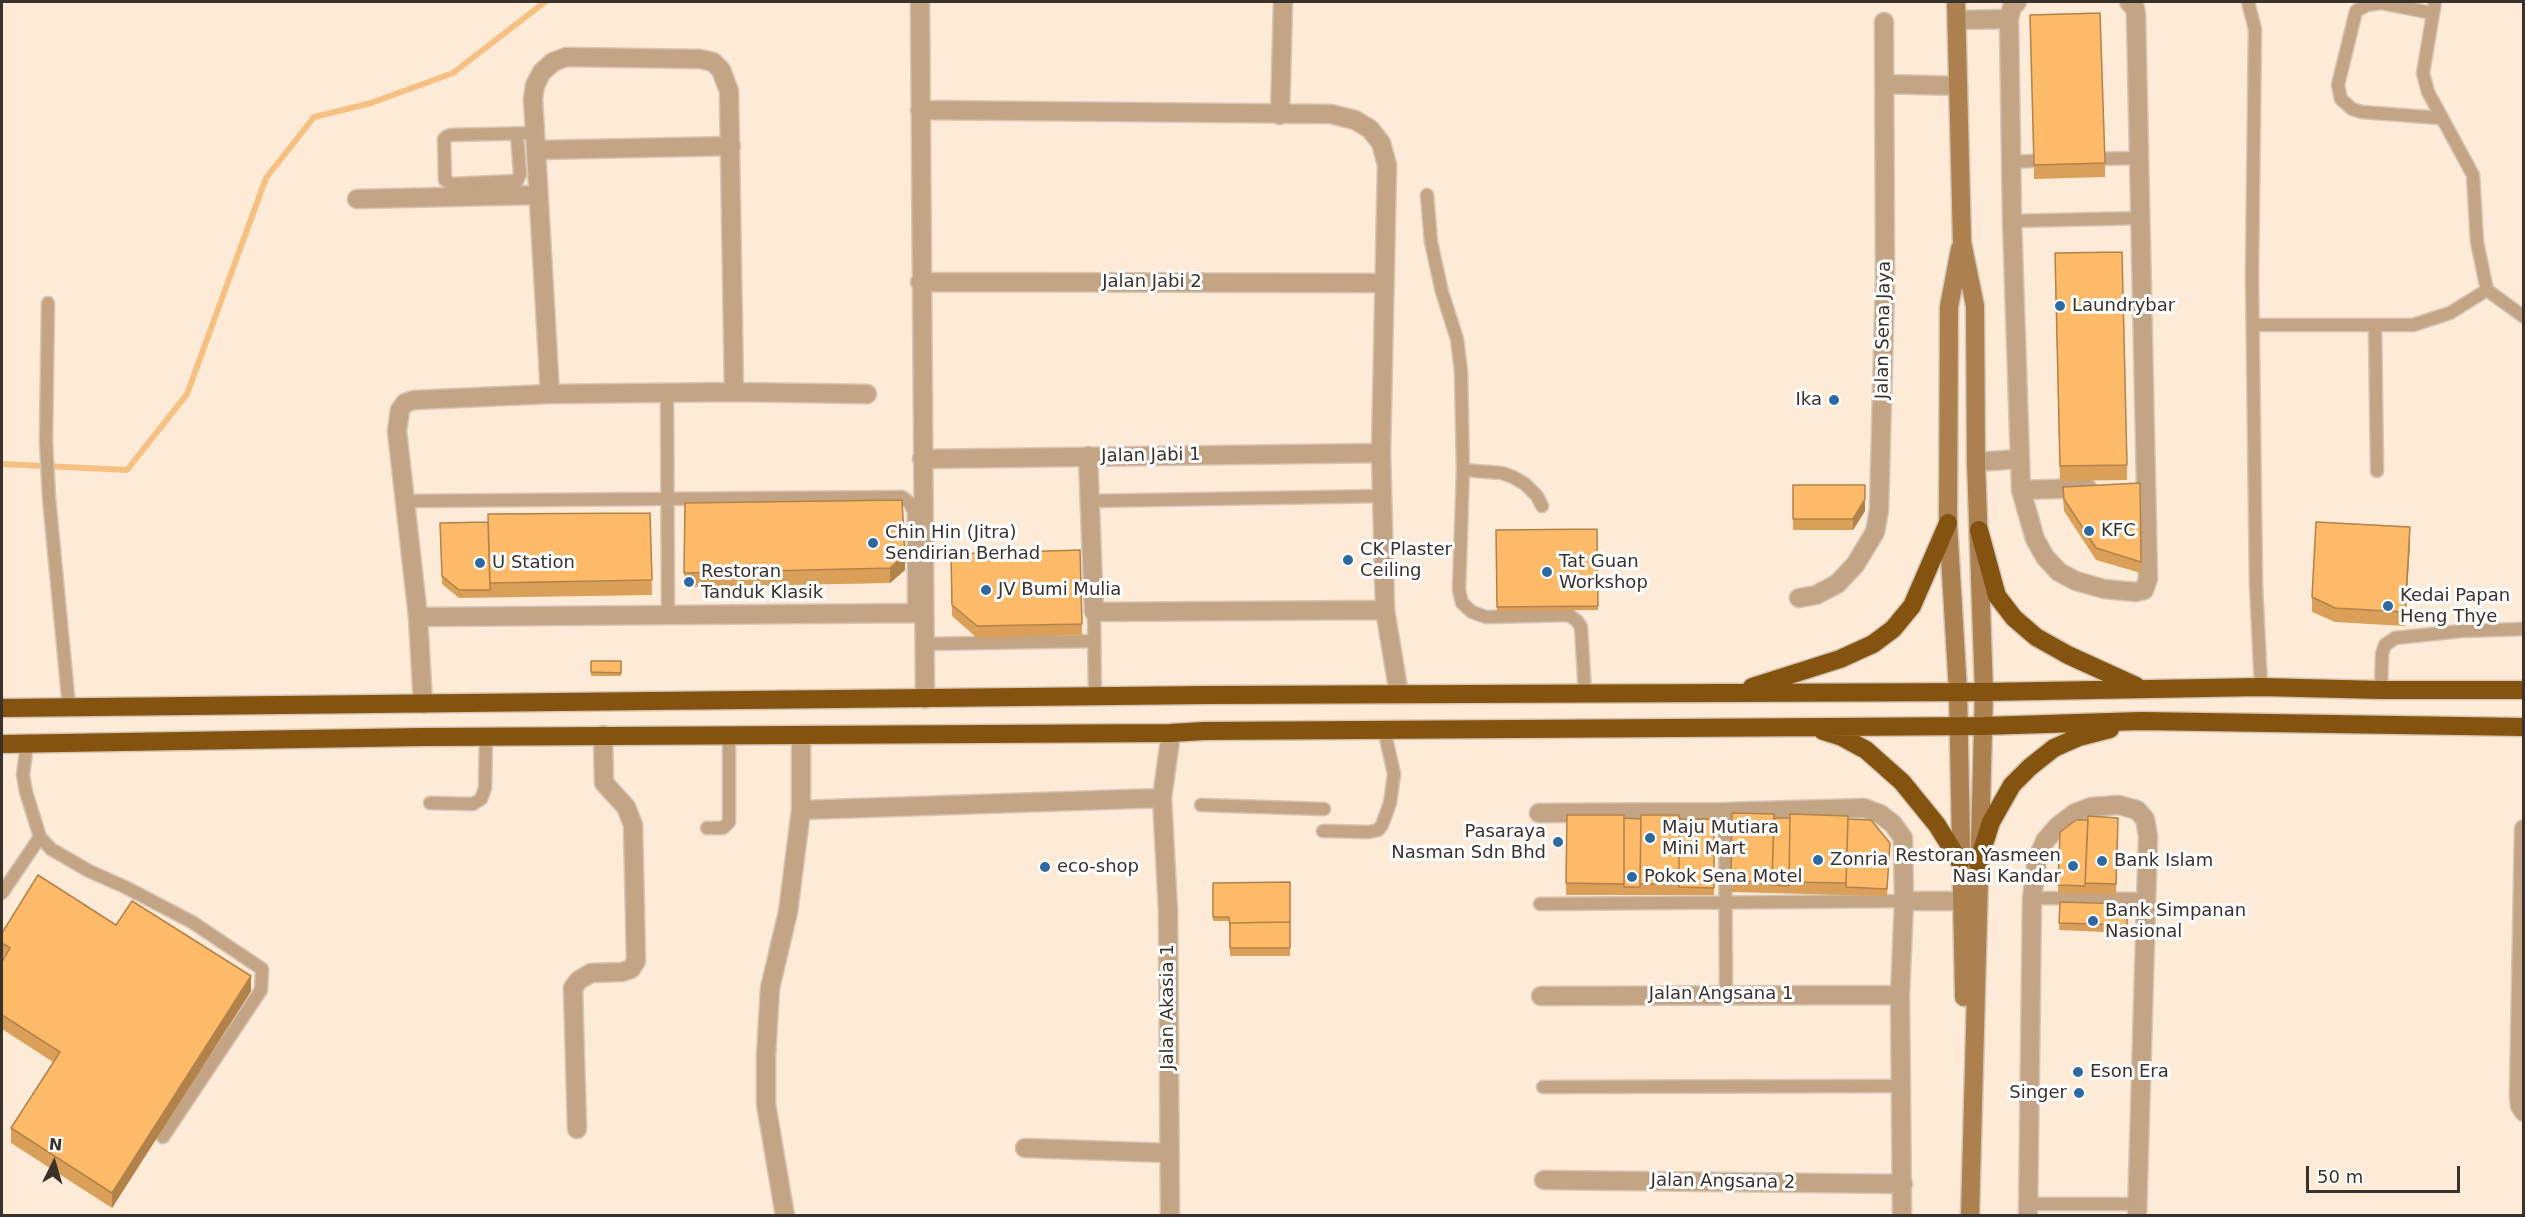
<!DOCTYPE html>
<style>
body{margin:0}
#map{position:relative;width:2525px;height:1217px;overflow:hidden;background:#fdebd7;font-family:"DejaVu Sans",sans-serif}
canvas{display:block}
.frame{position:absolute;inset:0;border:3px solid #39322b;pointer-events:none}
.north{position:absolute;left:24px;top:1133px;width:60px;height:60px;-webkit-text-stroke:4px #fff;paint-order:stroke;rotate:5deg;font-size:16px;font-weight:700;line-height:24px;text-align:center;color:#39322b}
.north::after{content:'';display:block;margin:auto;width:21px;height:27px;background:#39322b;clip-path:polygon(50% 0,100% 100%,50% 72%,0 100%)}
.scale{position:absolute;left:2306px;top:1166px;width:154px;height:27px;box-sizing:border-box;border:3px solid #39322b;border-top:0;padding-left:8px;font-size:18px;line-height:21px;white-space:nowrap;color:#39322b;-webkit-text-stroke:4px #fff;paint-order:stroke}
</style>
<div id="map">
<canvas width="2525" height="1217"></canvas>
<div class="frame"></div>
<div class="north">N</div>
<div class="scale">50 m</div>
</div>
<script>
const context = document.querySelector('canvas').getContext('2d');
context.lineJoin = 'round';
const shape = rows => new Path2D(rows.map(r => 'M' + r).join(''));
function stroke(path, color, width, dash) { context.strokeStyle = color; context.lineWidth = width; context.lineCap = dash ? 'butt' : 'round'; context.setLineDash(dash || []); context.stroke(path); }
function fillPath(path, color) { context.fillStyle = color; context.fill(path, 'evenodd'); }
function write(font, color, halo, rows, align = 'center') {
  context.font = font + ' "DejaVu Sans",sans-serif'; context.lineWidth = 6; context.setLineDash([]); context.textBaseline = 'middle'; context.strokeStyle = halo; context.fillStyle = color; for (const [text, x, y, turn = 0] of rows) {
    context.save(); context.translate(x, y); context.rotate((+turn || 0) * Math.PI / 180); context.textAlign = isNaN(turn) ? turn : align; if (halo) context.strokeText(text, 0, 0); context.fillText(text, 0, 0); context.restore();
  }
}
const stream = shape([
 [2,464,127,470,187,394,266,178,314,117,371,103,453,73,545,2]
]);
const lane = shape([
 [2248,2,2255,29,2252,275,2256,585,2261,687],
 [2435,2,2423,73,2428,92,2473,175,2477,242,2487,290,2524,317],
 [2432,13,2381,3,2367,5,2356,11,2338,85,2341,99,2352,109,2362,112,2440,118],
 [517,134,520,174,517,181,451,184,445,180,444,139,446,137,450,135,535,133],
 [2091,159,2139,158],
 [2012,162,2049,160],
 [1427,195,1431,242,1442,292,1457,339,1461,371,1463,470,1459,590,1462,603,1472,612,1486,617,1569,615,1577,621,1581,627,1585,693],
 [2012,221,2141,218],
 [48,303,46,441,49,498,69,707],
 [2253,325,2413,325,2450,313,2487,290],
 [2375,325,2377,471],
 [667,393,668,615],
 [1463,470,1502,473,1513,477,1525,484,1537,496,1542,506],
 [405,501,902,497,910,503,914,512,914,613],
 [1089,501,1383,496],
 [1094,612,1095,697],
 [924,644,1094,641],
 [2381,690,2382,654,2385,645,2395,638,2462,631,2524,629],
 [27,744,23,775,26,792,40,837,51,849,89,871,125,887,192,922,262,969,261,990,163,1137],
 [430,803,473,804,481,799,485,788,486,736],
 [1201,805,1324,809],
 [1725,812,1726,994],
 [707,828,723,828,729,822,729,734],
 [1323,831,1369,832,1378,830,1382,825,1390,803,1394,774,1384,729],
 [2,893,40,837],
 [2032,898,2145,899],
 [1540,904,1904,901],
 [1543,1087,1900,1086],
 [2029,1204,2137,1204]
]);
const street = shape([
 [920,2,925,699],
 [2017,2,2012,7,2009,19,2012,221,2021,490,2035,539,2045,557,2059,572,2076,581,2104,589,2136,592,2144,590,2148,579,2136,15,2135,8,2129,2],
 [1957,20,2009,19],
 [1885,84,1958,86],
 [920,110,1331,114,1355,120,1370,129,1381,143,1387,165,1381,453,1385,610,1399,694],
 [1280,115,1283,2],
 [536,150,533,99,535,85,542,72,553,62,566,57,700,59,713,62,721,70,729,91,734,392],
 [357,199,537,195],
 [920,282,1384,283],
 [550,394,536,150,731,146],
 [1088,456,1094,612,1385,610],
 [922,459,1381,453],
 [1976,462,2020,459],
 [2021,490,2087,488],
 [1799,598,1816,595,1837,584,1855,565,1875,532,1879,510,1885,282,1884,22],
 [418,617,923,613],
 [423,704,418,617,397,431,400,410,405,403,414,400,550,394,734,392,867,394],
 [801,735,801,810,1162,798],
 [1539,813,1725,812,1864,808,1880,814,1893,824,1903,838,1904,901,1900,995,1902,1216],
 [2524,829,2519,1097,2520,1106,2524,1112],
 [1904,901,1960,901],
 [1541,996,1900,995],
 [577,1129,573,988,579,980,591,973,622,972,631,969,636,961,633,825,626,807,604,783,603,735],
 [1025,1148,1169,1153],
 [1544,1180,1903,1184],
 [785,1216,766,1104,766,1056,770,988,788,912,801,810],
 [1170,1216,1168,910,1162,798,1171,733],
 [2028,1216,2032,898,2037,860,2045,841,2058,826,2075,813,2091,807,2119,805,2137,810,2145,819,2148,836,2137,1216]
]);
const secondary = shape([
 [1956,2,1962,242,1975,306,1976,462,1984,692,1970,1216],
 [1960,249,1949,307,1948,523,1958,691,1964,997]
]);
const highway = shape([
 [1979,530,1997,596,2014,618,2036,637,2068,655,2136,686],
 [1752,687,1840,659,1873,644,1893,629,1912,606,1948,523],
 [2,708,1208,695,1984,692,2261,687,2381,690,2524,690],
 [1823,731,1842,737,1866,750,1902,782,1937,825,1960,862],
 [2,744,422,737,1171,733,1204,731,1983,726,2141,721,2524,727],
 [1978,863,1991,822,2012,785,2030,767,2054,748,2079,737,2110,729]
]);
const wall = shape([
 [2030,15,2105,163,2105,177,2034,179],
 [2055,268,2127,465,2127,480,2060,481],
 [2140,483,2141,573,2096,560,2064,511,2063,498,2063,487],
 [1793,485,1865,511,1853,530,1793,530],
 [685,503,905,570,890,583,684,587],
 [650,513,652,595,459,598,442,584,440,531,488,522],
 [1597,529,1598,610,1497,611,1496,530],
 [2410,542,2405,626,2335,622,2312,612,2312,597],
 [1080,550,1082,635,977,638,952,616,951,554],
 [591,661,621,661,621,676,591,676],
 [1732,813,1774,818,1848,819,1890,843,1887,896,1731,892],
 [1567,815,1679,826,1714,819,1714,895,1566,895],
 [2118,829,2116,895,2058,893,2060,832],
 [1290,882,1290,956,1230,956,1229,921,1213,921,1213,883],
 [2060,902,2127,904,2127,933,2059,930],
 [116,925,251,991,112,1208,11,1143,11,1128,53,1062,2,1029,2,962,4,959,2,958,2,933]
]);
const shadedWall = shape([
 [1865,499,1865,511,1853,530,1853,519],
 [2410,527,2410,542,2405,626,2405,612],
 [905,555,905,570,890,583,890,568],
 [251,976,251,991,112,1208,112,1193]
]);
const building = shape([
 [2100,13,2105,163,2034,165,2030,15,2100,13],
 [2122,252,2127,465,2060,466,2055,253,2122,252],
 [2140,483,2141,562,2096,548,2064,499,2063,487,2140,483],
 [1793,485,1865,485,1865,499,1853,519,1793,519,1793,485],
 [902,500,905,555,890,568,684,573,685,503,902,500],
 [650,513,652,580,490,583,488,514,650,513],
 [488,522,490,590,459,590,442,576,440,523,488,522],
 [2316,522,2410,527,2405,612,2335,608,2312,597,2316,522],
 [1597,529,1598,606,1497,607,1496,530,1597,529],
 [1080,550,1082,624,977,626,952,605,951,554,1080,550],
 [591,661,621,661,621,673,591,672,591,661],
 [1732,813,1774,814,1772,882,1731,881,1732,813],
 [1790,814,1848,816,1846,883,1789,882,1790,814],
 [1567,815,1624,815,1624,884,1566,883,1567,815],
 [1641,815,1679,815,1679,884,1640,884,1641,815],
 [2088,816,2118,818,2116,884,2085,883,2088,816],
 [1624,818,1641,819,1640,887,1624,887,1624,818],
 [1774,818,1790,818,1789,886,1772,885,1774,818],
 [1679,819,1714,819,1714,888,1679,887,1679,819],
 [1848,819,1871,820,1890,843,1887,889,1846,887,1848,819],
 [2076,820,2088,820,2085,886,2058,885,2060,832,2076,820],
 [38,875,116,925,132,901,251,976,112,1193,11,1128,60,1052,2,1015,2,962,10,948,2,943,2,933,38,875],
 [1290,882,1290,922,1230,923,1230,927,1229,917,1213,917,1213,883,1290,882],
 [2060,902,2127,904,2127,925,2059,923,2060,902],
 [1290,922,1290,948,1230,948,1230,923,1290,922]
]);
const markers = [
 [2060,306,6,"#2e6aa1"],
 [1834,400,6,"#2e6aa1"],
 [2089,531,6,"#2e6aa1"],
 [873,543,6,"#2e6aa1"],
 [1348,560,6,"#2e6aa1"],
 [480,563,6,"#2e6aa1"],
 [1547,572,6,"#2e6aa1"],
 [689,582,6,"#2e6aa1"],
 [986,590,6,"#2e6aa1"],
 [2388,606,6,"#2e6aa1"],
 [1650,838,6,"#2e6aa1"],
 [1558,842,6,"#2e6aa1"],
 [1818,860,6,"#2e6aa1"],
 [2102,861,6,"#2e6aa1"],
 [2073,866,6,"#2e6aa1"],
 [1045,867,6,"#2e6aa1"],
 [1632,877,6,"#2e6aa1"],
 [2093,921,6,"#2e6aa1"],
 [2078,1072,6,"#2e6aa1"],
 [2079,1093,6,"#2e6aa1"]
];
const streetNames = [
 ["Jalan Jabi 2",1152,282],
 ["Jalan Sena Jaya",1884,330,-89],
 ["Jalan Jabi 1",1151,456,-1],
 ["Jalan Angsana 1",1721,994],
 ["Jalan Akasia 1",1168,1007,-90],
 ["Jalan Angsana 2",1723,1182,1]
];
const poiNames = [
 ["Laundrybar",2072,306],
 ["Ika",1822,400,"right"],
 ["KFC",2101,531],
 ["Chin Hin (Jitra)",885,533],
 ["Sendirian Berhad",885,554],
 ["CK Plaster",1360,550],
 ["Ceiling",1360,571],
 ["Tat Guan",1559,562],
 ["Workshop",1559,583],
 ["U Station",492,563],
 ["Restoran",701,572],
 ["Tanduk Klasik",701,593],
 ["JV Bumi Mulia",998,590],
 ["Kedai Papan",2400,596],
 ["Heng Thye",2400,617],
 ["Maju Mutiara",1662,828],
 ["Mini Mart",1662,849],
 ["Pasaraya",1546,832,"right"],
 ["Nasman Sdn Bhd",1546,853,"right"],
 ["Restoran Yasmeen",2061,856,"right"],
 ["Nasi Kandar",2061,877,"right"],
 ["Zonria",1830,860],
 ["Bank Islam",2114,861],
 ["eco-shop",1057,867],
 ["Pokok Sena Motel",1644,877],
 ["Bank Simpanan",2105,911],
 ["Nasional",2105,932],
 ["Eson Era",2090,1072],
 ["Singer",2067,1093,"right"]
];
stroke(stream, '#f6c082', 6);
stroke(lane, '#d6c6b5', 15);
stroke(street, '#d6c6b5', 21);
stroke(secondary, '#d6c6b5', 21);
stroke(highway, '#d6c6b5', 21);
stroke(lane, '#c3a585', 12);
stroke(street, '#c3a585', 18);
stroke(secondary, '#ac814f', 18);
stroke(highway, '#83530f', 18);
fillPath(wall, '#daa05a');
fillPath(shadedWall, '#b1824a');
fillPath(building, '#fdba69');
stroke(building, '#b1824a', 1.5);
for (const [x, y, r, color] of markers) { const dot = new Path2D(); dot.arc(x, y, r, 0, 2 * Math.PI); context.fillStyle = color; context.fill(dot); stroke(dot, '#fff', 2); }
write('18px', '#39322b', '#fff', streetNames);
write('18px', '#39322b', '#fff', poiNames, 'left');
</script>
